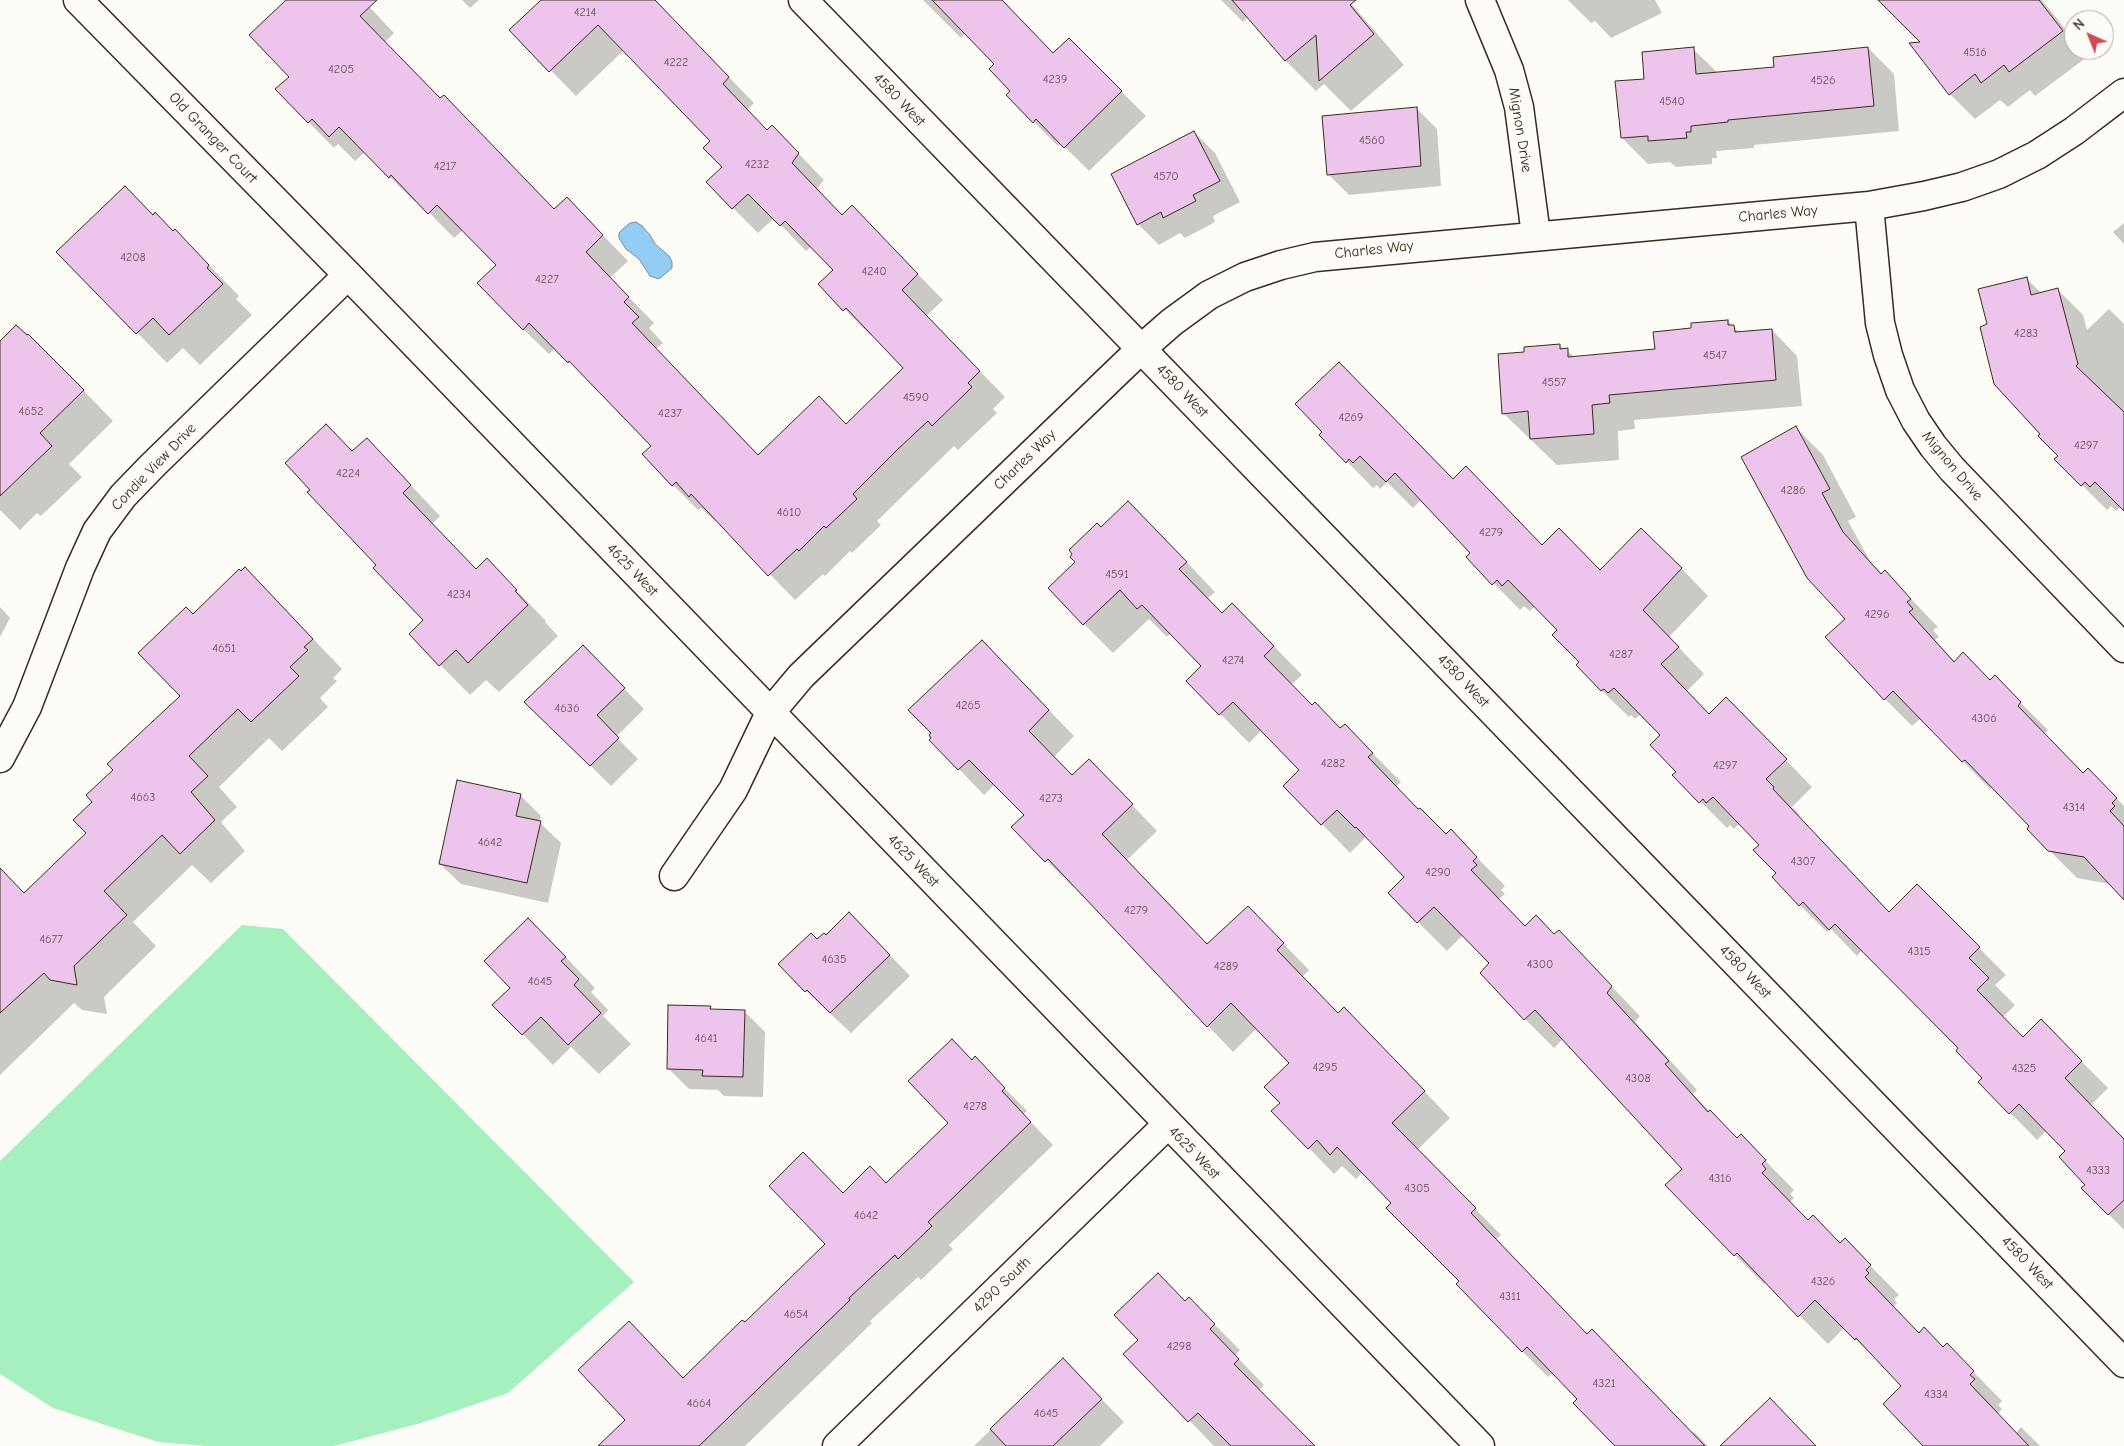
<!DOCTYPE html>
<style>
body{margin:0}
#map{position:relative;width:2124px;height:1446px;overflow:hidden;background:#fdfcf7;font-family:"Comic Neue",sans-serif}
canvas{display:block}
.north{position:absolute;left:2064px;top:10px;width:50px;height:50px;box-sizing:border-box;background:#fdfcf7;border:1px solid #afa8a0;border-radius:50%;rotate:316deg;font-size:14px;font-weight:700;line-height:20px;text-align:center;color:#3b2a1e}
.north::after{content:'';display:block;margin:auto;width:18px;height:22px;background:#d1495b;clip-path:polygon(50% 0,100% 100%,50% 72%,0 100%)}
</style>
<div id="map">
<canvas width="2124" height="1446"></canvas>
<div class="north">N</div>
</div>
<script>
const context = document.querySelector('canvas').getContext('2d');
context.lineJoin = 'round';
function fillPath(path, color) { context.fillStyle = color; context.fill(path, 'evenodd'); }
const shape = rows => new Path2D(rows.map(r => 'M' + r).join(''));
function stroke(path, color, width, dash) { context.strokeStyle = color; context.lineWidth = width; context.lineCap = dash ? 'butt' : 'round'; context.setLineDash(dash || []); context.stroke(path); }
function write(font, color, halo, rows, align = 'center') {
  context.font = font + ' "Comic Neue",sans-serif'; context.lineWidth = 4; context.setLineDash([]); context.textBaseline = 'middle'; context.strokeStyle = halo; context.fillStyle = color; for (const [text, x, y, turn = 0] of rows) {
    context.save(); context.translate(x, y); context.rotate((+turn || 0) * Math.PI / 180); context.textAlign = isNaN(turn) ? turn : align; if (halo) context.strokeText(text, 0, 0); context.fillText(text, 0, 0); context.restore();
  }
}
const green = shape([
 [242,925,283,929,634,1282,508,1393,421,1423,334,1446,206,1446,158,1442,53,1408,0,1374,0,1161]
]);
const water = shape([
 [636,222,642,226,650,235,655,244,669,256,672,262,672,268,659,279,650,276,639,259,626,249,619,238,619,233,624,228,630,223,636,222]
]);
const shadow = shape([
 [287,0,363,0,394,33,385,42,441,100,554,211,592,224,628,261,610,278,654,323,649,328,663,343,656,349,759,456,846,425,905,368,872,333,870,335,820,284,835,270,811,246,806,251,774,218,758,233,733,208,724,167,711,141,624,50,576,96,511,30,543,0,632,0,689,36,754,103,747,110,767,131,797,152,824,180,816,190,842,217,878,233,943,300,926,316,1005,397,993,409,997,413,958,450,954,446,877,521,881,525,852,553,850,551,825,576,823,574,795,600,717,520,715,521,701,508,698,510,673,485,652,446,595,386,555,348,549,354,523,329,498,265,463,230,454,238,417,200,415,202,365,152,355,161,338,144,334,148,277,90,290,77],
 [462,0,479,0,470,8],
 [923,0,1001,0,1053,54,1069,39,1146,116,1089,171,1061,143,1058,146,1034,122,996,64,966,33,961,38],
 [1221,0,1348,0,1404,65,1351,111,1324,84,1316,91,1286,61,1248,17,1243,22],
 [1568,0,1655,0,1662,13,1611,38,1595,21,1591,23],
 [1880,0,2042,0,2074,40,2074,50,2082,50,2087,57,2035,96,2030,90,2008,107,2000,100,1975,119,1950,94,1926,45],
 [1868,48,1894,74,1899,131,1754,145,1754,148,1716,151,1717,158,1712,158,1712,164,1676,167,1670,162,1648,164,1622,138,1645,80,1693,49,1718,73,1775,68],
 [1416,108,1437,129,1441,186,1349,195,1328,174],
 [1194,132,1215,153,1240,202,1213,216,1215,222,1185,238,1180,233,1159,245,1138,224],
 [153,216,205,261,239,296,236,299,252,315,200,365,183,348,167,363,58,252],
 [2124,223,2124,244,2113,232],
 [2026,278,2042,294,2058,290,2083,315,2087,330,2109,309,2124,324,2124,510,2121,506,2116,511,2111,506,2107,510,2056,459,2059,456,2042,434,1989,325],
 [1728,321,1740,333,1772,330,1797,356,1802,406,1634,420,1635,429,1618,431,1619,460,1557,465,1503,413,1526,353,1559,345,1575,357,1656,350,1693,330],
 [0,343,59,365,113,421,69,464,82,477,41,516,37,513,20,530,0,510],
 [1796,428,1823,455,1856,517,1848,521,1870,561,1882,574,1885,572,1938,627,1933,630,1939,637,1935,640,1955,662,1990,681,1995,677,2048,730,2044,734,2083,775,2088,770,2124,806,2124,898,2110,884,2077,878,2049,850,2031,826,1993,786,1990,789,1921,718,1912,726,1885,699,1846,619],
 [1321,435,1453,480,1542,546,1600,571,1641,530,1682,569,1708,596,1669,637,1704,674,1687,691,1710,715,1753,726,1812,787,1792,807,1800,815,1798,816,1890,913,1917,886,2006,975,1995,985,2015,1005,2003,1017,2024,1038,2041,1021,2108,1088,2091,1105,2124,1140,2124,1230,2083,1188,2086,1185,2067,1150,2047,1130,2037,1140,1980,1082,1983,1078,1960,1048,1862,950,1857,956,1830,928,1827,932,1800,905,1777,874,1760,845,1740,823,1734,829,1730,825,1727,828,1674,775,1678,772,1662,735,1641,714,1635,719,1631,715,1629,717,1602,691,1578,665,1581,663,1558,630,1535,606,1530,611,1524,606,1520,610,1468,557,1472,553,1421,500,1413,508,1387,482,1380,489,1377,485,1373,488],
 [367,439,440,516,432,524,477,570,487,560,546,621,545,622,558,636,499,692,486,680,470,695,410,634,425,620,378,565,352,453],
 [1101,528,1157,531,1215,592,1207,599,1222,614,1261,633,1302,675,1291,685,1312,706,1341,729,1345,725,1401,782,1396,787,1419,810,1446,836,1451,831,1505,886,1501,890,1505,894,1499,899,1526,927,1555,936,1587,961,1640,1016,1635,1022,1697,1090,1693,1094,1737,1140,1741,1136,1794,1190,1790,1194,1794,1198,1790,1202,1808,1221,1840,1244,1845,1240,1899,1295,1894,1299,1897,1303,1893,1307,1919,1334,1944,1349,1947,1345,2002,1401,1998,1405,2002,1409,1997,1414,2016,1433,2021,1427,2040,1446,1925,1446,1903,1386,1844,1328,1828,1344,1766,1282,1764,1284,1735,1255,1667,1185,1683,1169,1563,1039,1554,1048,1525,1019,1481,973,1491,963,1463,935,1447,951,1389,893,1406,877,1366,837,1350,853,1322,824,1301,770,1262,730,1249,743,1188,681,1203,666,1171,633,1167,637,1149,619,1113,653,1084,624,1076,562],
 [275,599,342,669,333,678,337,681,320,698,328,707,282,751,269,738,219,787,237,807,221,822,245,851,211,883,192,865,133,922,156,946,104,997,107,1014,82,1010,74,1003,0,1075,0,897,24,894,88,833,94,802,114,770,182,696,193,616],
 [0,607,10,618,0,637],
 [583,647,644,709,616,737,638,759,611,786,526,702],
 [1008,668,1074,736,1054,757,1072,777,1114,786,1157,831,1127,860,1208,945,1274,934,1309,970,1302,977,1338,1014,1369,1034,1450,1118,1417,1150,1501,1235,1495,1240,1588,1335,1692,1434,1694,1432,1708,1446,1617,1446,1579,1399,1553,1372,1548,1377,1522,1351,1393,1203,1363,1172,1356,1179,1342,1166,1334,1174,1309,1148,1282,1103,1291,1063,1257,1028,1233,1052,1074,885,1072,886,1013,827,1026,815,995,784,984,795,959,769],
 [520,795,541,816,539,822,561,843,548,903,461,884,440,864],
 [870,934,910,976,851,1033,806,991,817,941,826,937],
 [559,950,595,988,591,992,608,1010,603,1016,631,1044,599,1074,571,1047,553,1065,494,1005],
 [710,1007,713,1011,744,1011,765,1032,763,1097,724,1096,718,1090,689,1089,668,1068],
 [975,1058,1027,1111,1023,1114,1053,1145,949,1245,953,1249,921,1280,918,1277,870,1321,872,1323,745,1446,600,1446,683,1379,745,1324,826,1244,843,1194,886,1184,950,1123,972,1061],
 [1185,1302,1214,1324,1240,1350,1235,1355,1264,1385,1259,1390,1314,1446,1214,1446,1125,1354],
 [1063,1360,1124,1422,1100,1446,974,1446]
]);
const building = shape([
 [286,0,377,0,360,16,440,98,444,95,554,209,567,197,603,235,586,252,629,297,624,302,639,317,632,323,758,455,819,396,846,424,903,368,846,308,843,311,818,284,833,270,785,221,780,226,748,194,732,209,706,182,722,167,703,148,710,141,598,25,549,72,509,30,541,0,655,0,729,77,723,84,767,130,772,125,799,153,792,163,842,215,852,205,918,274,902,290,980,371,968,383,972,387,932,426,928,421,898,449,853,494,857,499,826,528,824,526,799,551,797,549,768,576,691,494,689,497,676,482,672,486,642,454,651,446,569,361,568,363,529,323,523,330,477,283,496,265,437,205,428,214,391,175,389,178,339,127,329,137,312,119,308,123,275,89,289,77,249,35,286,0],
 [932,0,1002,0,1053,53,1069,38,1122,91,1064,148,1036,119,1033,123,1006,95,1010,91,989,69,994,64,932,0],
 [1232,0,1356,0,1350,5,1374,34,1319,81,1316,35,1285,61,1232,0],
 [1878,0,2039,0,2063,31,2009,72,2004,65,1981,83,1975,74,1949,95,1909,43,1920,42,1878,0],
 [1694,47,1696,74,1774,67,1773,57,1868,47,1874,106,1728,120,1728,122,1691,126,1691,132,1686,132,1687,138,1648,141,1648,136,1621,138,1615,81,1644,79,1642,52,1694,47],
 [1417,107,1421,166,1327,175,1322,116,1417,107],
 [1194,131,1220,181,1193,195,1196,201,1163,218,1161,212,1137,225,1111,174,1194,131],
 [125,186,153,215,155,212,173,231,175,229,209,265,207,268,223,284,169,335,153,318,136,334,56,252,125,186],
 [2027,277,2031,295,2058,288,2078,364,2076,366,2124,412,2124,511,2095,482,2090,487,2085,482,2081,486,2054,459,2058,456,2038,436,2040,434,1994,384,1980,327,1987,324,1978,289,2027,277],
 [1728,320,1728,325,1734,325,1735,332,1772,329,1776,380,1609,395,1610,403,1592,405,1594,434,1530,439,1528,411,1502,414,1498,354,1524,352,1524,347,1560,344,1560,349,1568,348,1568,357,1655,349,1653,332,1691,328,1691,323,1728,320],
 [16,325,27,335,28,334,84,390,40,433,52,446,0,496,0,341,16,325],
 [1339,362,1453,479,1466,466,1542,545,1559,528,1600,570,1641,528,1682,568,1643,610,1679,647,1661,664,1709,714,1726,697,1787,759,1766,779,1774,787,1773,789,1889,912,1917,884,1980,947,1969,958,1989,978,1977,990,2023,1037,2041,1019,2082,1061,2065,1078,2124,1139,2124,1200,2108,1215,2081,1188,2085,1185,2059,1157,2065,1151,2019,1104,2009,1114,1978,1082,1982,1078,1956,1051,1958,1048,1835,924,1829,930,1803,902,1799,906,1772,877,1776,873,1753,850,1759,845,1713,797,1706,803,1703,799,1699,803,1672,775,1676,772,1650,745,1660,735,1614,688,1608,693,1604,689,1601,691,1576,665,1579,662,1552,635,1557,630,1508,580,1502,586,1497,580,1492,585,1466,557,1470,553,1395,473,1386,482,1360,456,1353,463,1349,459,1346,463,1319,435,1322,432,1295,404,1339,362],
 [326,424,352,451,367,438,411,485,403,493,476,569,487,558,517,590,515,591,528,605,468,663,456,650,439,666,409,634,423,620,373,568,376,565,307,492,310,490,285,463,326,424],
 [1796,426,1830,489,1822,493,1843,532,1881,574,1885,570,1911,599,1907,602,1913,609,1909,612,1954,662,1963,652,1990,680,1995,675,2021,702,2018,706,2083,773,2088,768,2117,798,2112,803,2115,806,2110,811,2124,826,2124,900,2084,857,2048,851,2027,829,2029,826,1965,760,1962,762,1893,691,1884,700,1825,637,1845,619,1807,578,1741,457,1796,426],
 [1128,501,1187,562,1179,569,1222,613,1232,603,1274,646,1264,656,1312,705,1315,702,1340,728,1345,724,1373,753,1368,757,1418,809,1420,808,1446,834,1451,829,1477,857,1473,861,1477,865,1471,870,1525,926,1536,915,1554,934,1559,930,1612,986,1607,993,1669,1061,1665,1064,1708,1112,1710,1110,1737,1138,1741,1134,1766,1160,1762,1164,1766,1169,1762,1173,1808,1220,1813,1215,1840,1243,1845,1238,1871,1265,1866,1270,1869,1273,1865,1277,1919,1333,1924,1327,1943,1347,1947,1343,1974,1371,1970,1375,1975,1379,1970,1384,2029,1446,1923,1446,1883,1404,1901,1386,1856,1338,1855,1340,1815,1300,1798,1317,1737,1253,1734,1256,1665,1185,1682,1169,1535,1010,1524,1020,1480,973,1489,963,1434,907,1417,923,1388,893,1404,877,1356,827,1355,828,1337,810,1321,825,1283,786,1299,770,1233,702,1219,715,1186,681,1201,666,1142,605,1137,609,1120,590,1083,625,1048,588,1075,562,1070,557,1072,554,1069,550,1097,523,1101,527,1128,501],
 [245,567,313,639,304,647,308,650,290,667,299,676,251,722,238,709,189,756,208,776,191,792,215,820,180,854,162,835,104,891,127,915,74,966,77,985,50,980,44,973,0,1013,0,868,24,893,86,833,73,820,92,802,86,795,113,770,107,764,180,696,138,653,186,607,193,614,239,569,241,571,245,567],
 [982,640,1049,710,1029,731,1072,775,1089,759,1133,804,1102,834,1207,944,1248,906,1284,943,1277,950,1338,1013,1344,1007,1425,1091,1392,1123,1476,1208,1471,1213,1587,1334,1592,1329,1705,1446,1615,1446,1573,1403,1577,1399,1527,1347,1522,1352,1456,1284,1459,1281,1386,1208,1391,1203,1337,1147,1330,1155,1317,1140,1308,1149,1271,1111,1280,1103,1264,1087,1289,1063,1231,1003,1207,1027,1048,859,1045,862,1011,827,1024,815,969,760,958,770,929,740,931,738,929,735,931,733,908,710,982,640],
 [583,645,625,688,597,715,619,738,590,766,524,702,583,645],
 [457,780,521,794,516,816,541,821,527,883,439,864,457,780],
 [849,912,890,955,830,1013,807,990,805,992,778,964,811,933,817,939,824,933,826,935,849,912],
 [528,918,566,957,561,961,579,979,574,985,601,1013,568,1045,541,1017,522,1035,492,1005,510,988,484,961,528,918],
 [668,1005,711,1006,710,1009,745,1010,743,1077,702,1076,703,1070,667,1069,668,1005],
 [952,1039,972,1060,975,1056,1005,1088,1002,1091,1031,1122,928,1222,932,1226,898,1259,895,1255,849,1298,850,1300,699,1446,598,1446,625,1420,578,1370,629,1321,683,1378,742,1320,745,1322,825,1244,769,1186,803,1152,843,1193,870,1166,886,1183,948,1123,908,1081,952,1039],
 [1158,1273,1185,1301,1189,1297,1215,1324,1210,1329,1239,1359,1234,1364,1315,1446,1231,1446,1198,1413,1188,1422,1123,1354,1138,1340,1114,1315,1158,1273],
 [1063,1358,1102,1399,1053,1446,1006,1446,990,1429,1063,1358],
 [1770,1398,1816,1446,1720,1446,1770,1398]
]);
const minor = shape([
 [78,0,348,275,1480,1446],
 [803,0,2124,1363],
 [1480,0,1509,70,1519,107,1536,235],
 [1869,206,1880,323,1888,355,1900,390,1916,421,1933,446,1952,469,2124,648],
 [0,758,27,707,80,568,97,531,123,496,152,466,348,275],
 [674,876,733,790,770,713,801,676,1141,349,1172,322,1209,295,1245,277,1281,265,1315,257,1869,206,1924,196,1962,187,1999,174,2037,155,2074,131,2124,93],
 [837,1446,1167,1125]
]);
const numberNames = [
 ["4214",585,13],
 ["4516",1975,53],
 ["4222",676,63],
 ["4205",341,70],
 ["4239",1055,80],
 ["4526",1823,81],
 ["4540",1672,102],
 ["4560",1372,141],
 ["4232",757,165],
 ["4217",445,167],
 ["4570",1166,177],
 ["4208",133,258],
 ["4240",874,272],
 ["4227",547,280],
 ["4283",2026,334],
 ["4547",1715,356],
 ["4557",1554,383],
 ["4590",916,398],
 ["4652",31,412],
 ["4237",670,414],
 ["4269",1351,418],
 ["4297",2086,446],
 ["4224",348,474],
 ["4286",1793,491],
 ["4610",789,513],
 ["4279",1491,533],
 ["4591",1117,575],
 ["4234",459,595],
 ["4296",1877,615],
 ["4651",224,649],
 ["4287",1621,655],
 ["4274",1233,661],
 ["4265",968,706],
 ["4636",567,709],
 ["4306",1984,719],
 ["4282",1333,764],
 ["4297",1725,766],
 ["4663",143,798],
 ["4273",1051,799],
 ["4314",2074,808],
 ["4642",490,843],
 ["4307",1803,862],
 ["4290",1438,873],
 ["4279",1136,911],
 ["4677",51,940],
 ["4315",1919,952],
 ["4635",834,960],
 ["4300",1540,965],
 ["4289",1226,967],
 ["4645",540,982],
 ["4641",706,1039],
 ["4295",1325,1068],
 ["4325",2024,1069],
 ["4308",1638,1079],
 ["4278",975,1107],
 ["4333",2098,1171],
 ["4316",1720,1179],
 ["4305",1417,1189],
 ["4642",866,1216],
 ["4326",1823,1282],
 ["4311",1510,1297],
 ["4654",796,1315],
 ["4298",1179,1347],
 ["4321",1604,1384],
 ["4334",1936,1395],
 ["4664",699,1404],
 ["4645",1046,1414]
];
const streetNames = [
 ["4580 West",899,100,46],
 ["Mignon Drive",1520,130,81],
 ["Old Granger Court",213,138,46],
 ["Charles Way",1778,214,-5],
 ["Charles Way",1374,250,-6],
 ["4580 West",1182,391,46],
 ["Charles Way",1025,460,-44],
 ["Mignon Drive",1952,466,50],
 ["Condie View Drive",154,467,-46],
 ["4625 West",632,570,46],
 ["4580 West",1463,681,46],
 ["4625 West",913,861,46],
 ["4580 West",1745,972,46],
 ["4625 West",1194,1153,46],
 ["4580 West",2027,1263,46],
 ["4290 South",1002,1285,-44]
];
fillPath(green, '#a6f0bf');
fillPath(water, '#93cdf3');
stroke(water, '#708c9e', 1);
fillPath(shadow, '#0003');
fillPath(building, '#ecc4ec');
stroke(building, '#3b2a1e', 1);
stroke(minor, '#3b2a1e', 31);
stroke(minor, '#fdfcf7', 28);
write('12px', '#675052', null, numberNames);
write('15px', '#3b2a1e', '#fdfcf7', streetNames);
</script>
